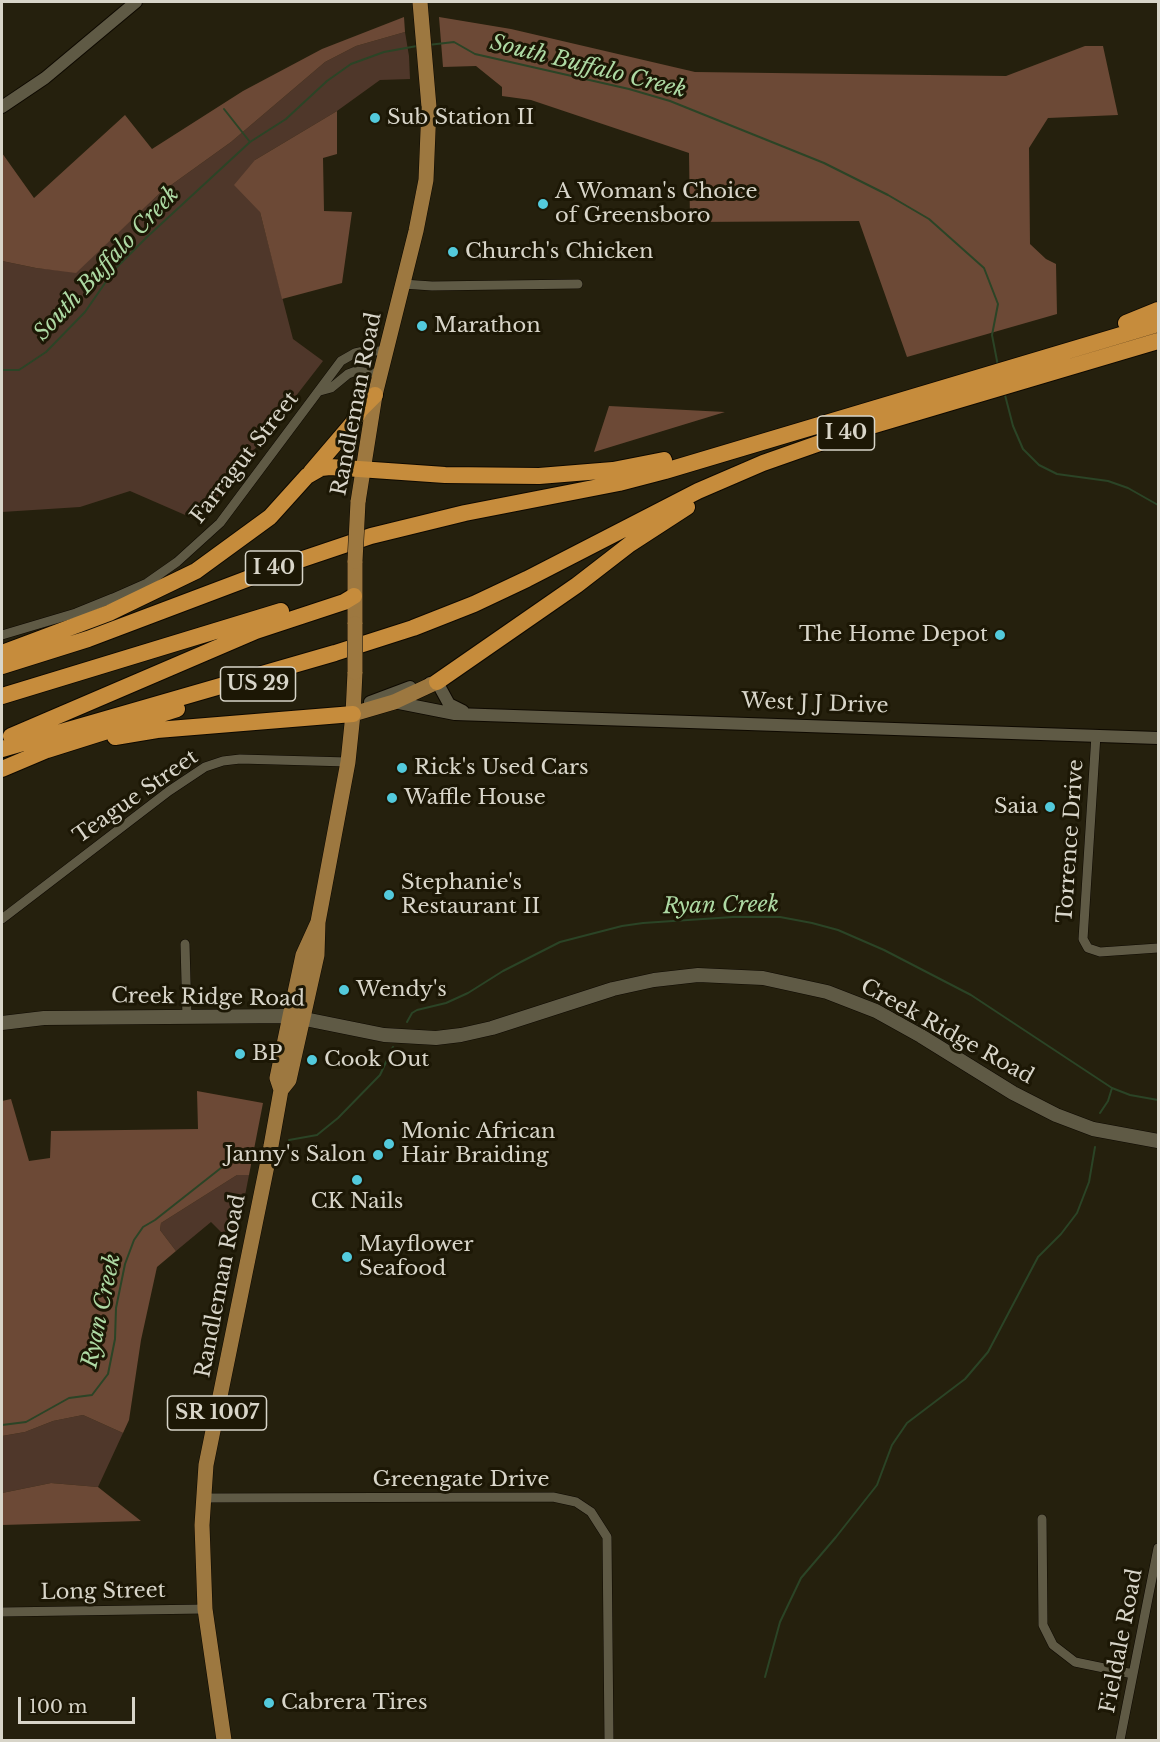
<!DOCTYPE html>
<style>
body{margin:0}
#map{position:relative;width:1160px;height:1742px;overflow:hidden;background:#25200d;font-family:"Libre Baskerville",serif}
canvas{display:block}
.frame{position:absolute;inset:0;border:3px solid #d8d5c9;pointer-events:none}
.scale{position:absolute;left:18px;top:1697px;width:117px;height:27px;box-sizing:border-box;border:3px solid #d8d5c9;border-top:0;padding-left:8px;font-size:18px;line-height:21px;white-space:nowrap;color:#d8d5c9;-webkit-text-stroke:4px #1c1705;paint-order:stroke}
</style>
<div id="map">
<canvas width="1160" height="1742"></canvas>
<div class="frame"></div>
<div class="scale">100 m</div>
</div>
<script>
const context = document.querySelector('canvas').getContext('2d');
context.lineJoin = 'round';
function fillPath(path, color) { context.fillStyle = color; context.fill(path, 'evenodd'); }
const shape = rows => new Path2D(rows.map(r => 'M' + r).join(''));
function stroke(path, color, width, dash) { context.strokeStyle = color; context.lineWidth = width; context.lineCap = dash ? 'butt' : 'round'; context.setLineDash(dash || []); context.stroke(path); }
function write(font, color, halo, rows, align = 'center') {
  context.font = font + ' "Libre Baskerville",serif'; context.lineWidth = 6; context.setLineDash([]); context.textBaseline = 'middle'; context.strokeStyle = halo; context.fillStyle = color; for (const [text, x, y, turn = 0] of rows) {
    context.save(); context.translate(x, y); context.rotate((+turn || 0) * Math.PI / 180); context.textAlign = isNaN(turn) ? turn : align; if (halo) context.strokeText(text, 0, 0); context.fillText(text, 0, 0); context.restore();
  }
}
const green = shape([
 [405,32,409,56,410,79,380,80,337,111,255,160,260,212,293,339,323,361,199,521,130,491,80,507,2,512,2,261,36,268,76,272,160,193,231,142,325,62,356,46],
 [237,1175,249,1175,235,1246,211,1222,176,1251,160,1230,161,1223],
 [83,1415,123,1433,98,1487,51,1483,2,1493,2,1436,25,1432,53,1421]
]);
const forest = shape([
 [404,17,405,32,356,46,325,62,231,142,160,193,76,273,36,268,2,261,2,153,34,198,125,115,152,149,243,91,322,49],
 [439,17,511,29,695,72,1006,76,1085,46,1103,46,1118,115,1048,118,1029,148,1030,244,1046,259,1056,264,1057,314,907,357,859,221,690,222,689,153,531,100,502,96,502,87,476,66,443,67],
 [337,111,337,154,323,158,324,211,352,212,342,283,282,299,260,212,234,185,255,160],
 [609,406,725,412,594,452],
 [197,1091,263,1103,249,1175,237,1175,161,1223,160,1230,176,1251,157,1267,141,1340,129,1420,123,1433,83,1415,53,1421,25,1432,2,1436,2,1101,11,1099,29,1161,50,1158,51,1131,198,1129],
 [51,1483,98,1487,141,1521,2,1525,2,1493]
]);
const stream = shape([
 [428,45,454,42,475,54,629,89,670,101,824,163,888,195,929,219,984,268,998,304,992,335,998,366],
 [224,109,250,142],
 [2,370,19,370,46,352,85,312,114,270,147,237,250,142,286,119,327,81,351,64,384,52,417,46],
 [1005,395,1013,426,1023,449,1039,465,1057,474,1108,481,1128,488,1158,505],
 [407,1022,412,1013,417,1010,446,1003,468,993,503,971,560,942,622,926,643,923,733,917,780,917,812,923,838,930,884,950,971,995,1112,1088,1130,1095,1158,1100],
 [1100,1113,1108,1101,1112,1088],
 [289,1140,317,1135,338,1118,380,1075,393,1047],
 [2,1425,26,1422,69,1398,92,1395,108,1374,115,1339,116,1308,125,1264,134,1240,143,1227,155,1220,226,1164,247,1153],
 [765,1677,780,1622,801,1578,836,1537,877,1485,892,1445,907,1423,965,1379,988,1352,1038,1257,1061,1234,1077,1213,1089,1182,1095,1147]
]);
const minor = shape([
 [403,284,432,286,578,284],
 [320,391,331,388,348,374,356,371,381,374],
 [2,635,76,613,113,598,147,583,177,562,220,523,341,361,355,353,364,351,387,351],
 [1096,735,1083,939,1088,948,1100,952,1158,948],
 [2,919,169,791,205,767,223,761,240,759,348,762],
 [185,944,187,1017],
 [203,1498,553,1497,576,1502,591,1512,607,1537,609,1740],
 [1042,1519,1043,1625,1053,1645,1075,1662,1133,1674],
 [2,1612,205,1609],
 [1120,1740,1158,1548]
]);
const tertiary = shape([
 [2,107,45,78,136,2],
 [430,683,437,682,449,704,463,711],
 [370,702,410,687],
 [394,702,455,714,1158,738]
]);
const secondary = shape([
 [2,1023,44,1018,290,1016,384,1035,436,1038,461,1035,492,1028,613,989,654,980,698,975,763,978,827,992,876,1011,921,1036,1013,1093,1056,1115,1093,1129,1158,1141]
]);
const primary = shape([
 [358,502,375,395,416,231,426,180,429,107,420,2],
 [355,561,355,624],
 [353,714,394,702,437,682],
 [281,1090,289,1080,317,955,318,922,348,762,353,714,355,672],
 [224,1740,205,1609,202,1525,206,1465,271,1146,281,1090,277,1078,290,1016,303,955,318,922]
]);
const motorway = shape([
 [1126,323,1158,310],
 [311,472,352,424,360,410,375,395],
 [2,653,109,613,196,571,270,517,307,476,321,468,330,467,445,475,539,476,613,470,664,460],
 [2,666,88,639,276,568,371,536,465,513,619,483,665,471,1158,324],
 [437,682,577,585,630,544,687,507],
 [2,696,281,611],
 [11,736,256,631,344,602,354,596],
 [115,737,157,730,353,714],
 [2,749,335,653,413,628,474,604,527,579,698,491,763,463,854,431,1158,341],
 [2,769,47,750,177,709]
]);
const primaryBridge = shape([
 [355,561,358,502],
 [355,624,355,672]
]);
const markers = [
 [375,118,6,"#53cadc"],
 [543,204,6,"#53cadc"],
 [453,252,6,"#53cadc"],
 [422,326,6,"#53cadc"],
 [1000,635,6,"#53cadc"],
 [402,768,6,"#53cadc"],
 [392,798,6,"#53cadc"],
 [1050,807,6,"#53cadc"],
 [389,895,6,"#53cadc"],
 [344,990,6,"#53cadc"],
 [240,1054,6,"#53cadc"],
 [312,1060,6,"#53cadc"],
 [389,1144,6,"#53cadc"],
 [378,1155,6,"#53cadc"],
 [357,1180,6,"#53cadc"],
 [347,1257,6,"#53cadc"],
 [269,1703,6,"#53cadc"]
];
const shields = [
 [846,433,57],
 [274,568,57],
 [258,684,75],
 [217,1413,99]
];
const shieldNames = [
 ["I 40",846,433],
 ["I 40",274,568],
 ["US 29",258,684],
 ["SR 1007",217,1413]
];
const poiNames = [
 ["Sub Station II",387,118],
 ["A Woman's Choice",555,192],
 ["of Greensboro",555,216],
 ["Church's Chicken",465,252],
 ["Marathon",434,326],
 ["The Home Depot",988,635,"right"],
 ["Rick's Used Cars",414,768],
 ["Waffle House",404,798],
 ["Saia",1038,807,"right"],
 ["Stephanie's",401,883],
 ["Restaurant II",401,907],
 ["Wendy's",356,990],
 ["BP",252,1054],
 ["Cook Out",324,1060],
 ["Monic African",401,1132],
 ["Hair Braiding",401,1156],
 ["Janny's Salon",366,1155,"right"],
 ["CK Nails",357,1202,"center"],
 ["Mayflower",359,1245],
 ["Seafood",359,1269],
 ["Cabrera Tires",281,1703]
];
const streetNames = [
 ["Randleman Road",357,404,-79],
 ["Farragut Street",245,458,-52],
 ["West J J Drive",815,704,2],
 ["Teague Street",136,797,-35],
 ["Torrence Drive",1071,841,-86],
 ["Creek Ridge Road",208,998,1],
 ["Creek Ridge Road",947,1032,29],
 ["Randleman Road",221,1286,-79],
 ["Greengate Drive",461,1480],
 ["Long Street",103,1592,-1],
 ["Fieldale Road",1122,1641,-79]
];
const waterNames = [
 ["South Buffalo Creek",588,67,14],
 ["South Buffalo Creek",107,264,-47],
 ["Ryan Creek",721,906,-1],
 ["Ryan Creek",102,1311,-78]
];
fillPath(green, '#4f372a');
fillPath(forest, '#6c4936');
stroke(stream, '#2b4426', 2);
stroke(minor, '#0e0900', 10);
stroke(tertiary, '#0e0900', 14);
stroke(secondary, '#0e0900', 15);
stroke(primary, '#0e0900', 16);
stroke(motorway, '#0e0900', 18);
stroke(minor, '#5f5a45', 9);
stroke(tertiary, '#5f5a45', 12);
stroke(secondary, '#5f5a45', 14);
stroke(primary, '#9d7840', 15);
stroke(motorway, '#c68c3c', 16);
stroke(primaryBridge, '#0e0900', 16, []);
stroke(primaryBridge, '#9d7840', 15);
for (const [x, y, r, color] of markers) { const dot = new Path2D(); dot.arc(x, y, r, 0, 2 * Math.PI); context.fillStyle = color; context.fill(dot); stroke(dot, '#1c1705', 2); }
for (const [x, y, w] of shields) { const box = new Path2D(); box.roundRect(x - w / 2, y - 17, w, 34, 4.5); context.fillStyle = '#1c1705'; context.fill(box); stroke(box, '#d8d5c9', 1.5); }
write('bold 20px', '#d8d5c9', null, shieldNames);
write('21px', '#d8d5c9', '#1c1705', poiNames, 'left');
write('21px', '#d8d5c9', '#1c1705', streetNames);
write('italic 22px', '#add9a3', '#1c1705', waterNames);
</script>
